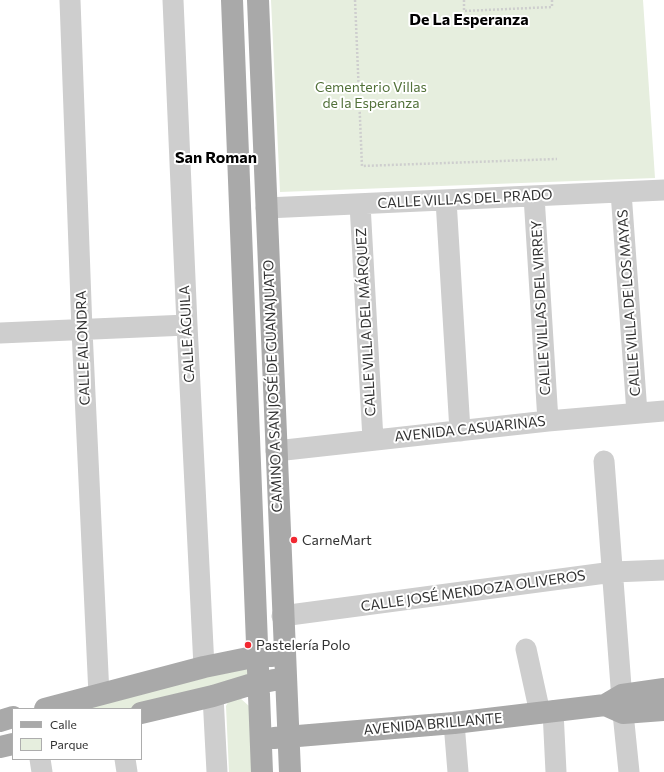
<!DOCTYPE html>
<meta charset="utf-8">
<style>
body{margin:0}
#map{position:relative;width:664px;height:772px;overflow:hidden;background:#fff;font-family:Commissioner,sans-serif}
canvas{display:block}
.legend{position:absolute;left:12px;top:708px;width:130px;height:52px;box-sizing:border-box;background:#fff;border:1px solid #adadad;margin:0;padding:5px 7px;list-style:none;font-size:12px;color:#313131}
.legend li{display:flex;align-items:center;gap:8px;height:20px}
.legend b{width:20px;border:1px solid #adadad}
</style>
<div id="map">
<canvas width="664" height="772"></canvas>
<ul class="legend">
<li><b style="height:5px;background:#a9a9a9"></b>Calle</li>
<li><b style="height:11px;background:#e6eede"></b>Parque</li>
</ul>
</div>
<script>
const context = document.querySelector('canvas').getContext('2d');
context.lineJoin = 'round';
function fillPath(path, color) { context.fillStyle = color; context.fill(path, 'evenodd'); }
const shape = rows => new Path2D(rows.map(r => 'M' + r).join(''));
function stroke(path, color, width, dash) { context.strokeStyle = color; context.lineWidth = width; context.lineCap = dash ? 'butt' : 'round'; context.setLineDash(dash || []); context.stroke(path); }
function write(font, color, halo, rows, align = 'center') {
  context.font = font + ' Commissioner,sans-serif'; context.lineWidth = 4; context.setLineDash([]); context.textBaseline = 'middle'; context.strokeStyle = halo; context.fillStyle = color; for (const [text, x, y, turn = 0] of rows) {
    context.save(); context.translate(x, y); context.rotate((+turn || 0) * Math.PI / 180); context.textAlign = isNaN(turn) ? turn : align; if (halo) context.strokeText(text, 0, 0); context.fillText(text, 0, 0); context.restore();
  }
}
const green = shape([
 [271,0,643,0,655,178,280,192],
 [248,665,248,681,141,709,57,709],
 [240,698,249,706,252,772,229,772,226,706,229,700]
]);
const path = shape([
 [355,0,362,166,557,159],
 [464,0,464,11,552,7,552,0]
]);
const minor = shape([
 [70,0,82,330,99,695],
 [173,0,187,325,204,667],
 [621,192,637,413],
 [534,196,548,421],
 [446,200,460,431],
 [360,204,373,440],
 [266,208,664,190],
 [0,333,187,325],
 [276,451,548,421,664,411],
 [604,461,623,713,629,772],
 [282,616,613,572,664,570],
 [526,649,540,713],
 [213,696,217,772],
 [553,711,556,772],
 [454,723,458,772],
 [40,759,42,772],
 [125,759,127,772]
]);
const major = shape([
 [232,0,262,772],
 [258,0,290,772],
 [605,705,623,713,664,710],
 [45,709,204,667,258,656,272,656],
 [141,713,213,696,249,685,274,680],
 [0,721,13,717],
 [274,738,454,723,605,705,622,695,664,689],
 [0,747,13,744]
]);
const markers = [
 [294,540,4,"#f22831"],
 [248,645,4,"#f22831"]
];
const parkNames = [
 ["Cementerio Villas",371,87],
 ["de la Esperanza",371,103]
];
const streetNames = [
 ["CALLE VILLAS DEL PRADO",465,199,-3],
 ["CALLE VILLA DE LOS MAYAS",629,303,-94],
 ["CALLE VILLAS DEL VIRREY",541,308,-93],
 ["CALLE VILLA DEL MÁRQUEZ",366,322,-93],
 ["CALLE ÁGUILA",187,334,-93],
 ["CALLE ALONDRA",83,348,-92],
 ["CAMINO A SAN JOSÉ DE GUANAJUATO",273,386,-92],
 ["AVENIDA CASUARINAS",470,429,-6],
 ["CALLE JOSÉ MENDOZA OLIVEROS",473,591,-8],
 ["AVENIDA BRILLANTE",433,724,-5]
];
const poiNames = [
 ["CarneMart",302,540],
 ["Pastelería Polo",256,645]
];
const quarterNames = [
 ["De La Esperanza",469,20],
 ["San Roman",216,158]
];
fillPath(green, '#e6eede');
stroke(path, '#cecece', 2.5, [2, 2]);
stroke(minor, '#cecece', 21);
stroke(major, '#a9a9a9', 22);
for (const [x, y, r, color] of markers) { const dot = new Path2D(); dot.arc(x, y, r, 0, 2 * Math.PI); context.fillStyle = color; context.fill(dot); stroke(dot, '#fff', 1.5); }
write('14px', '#52713a', '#fff', parkNames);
write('14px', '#313131', '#fff', streetNames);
write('14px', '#313131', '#fff', poiNames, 'left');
write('bold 16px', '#000', '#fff', quarterNames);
</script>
